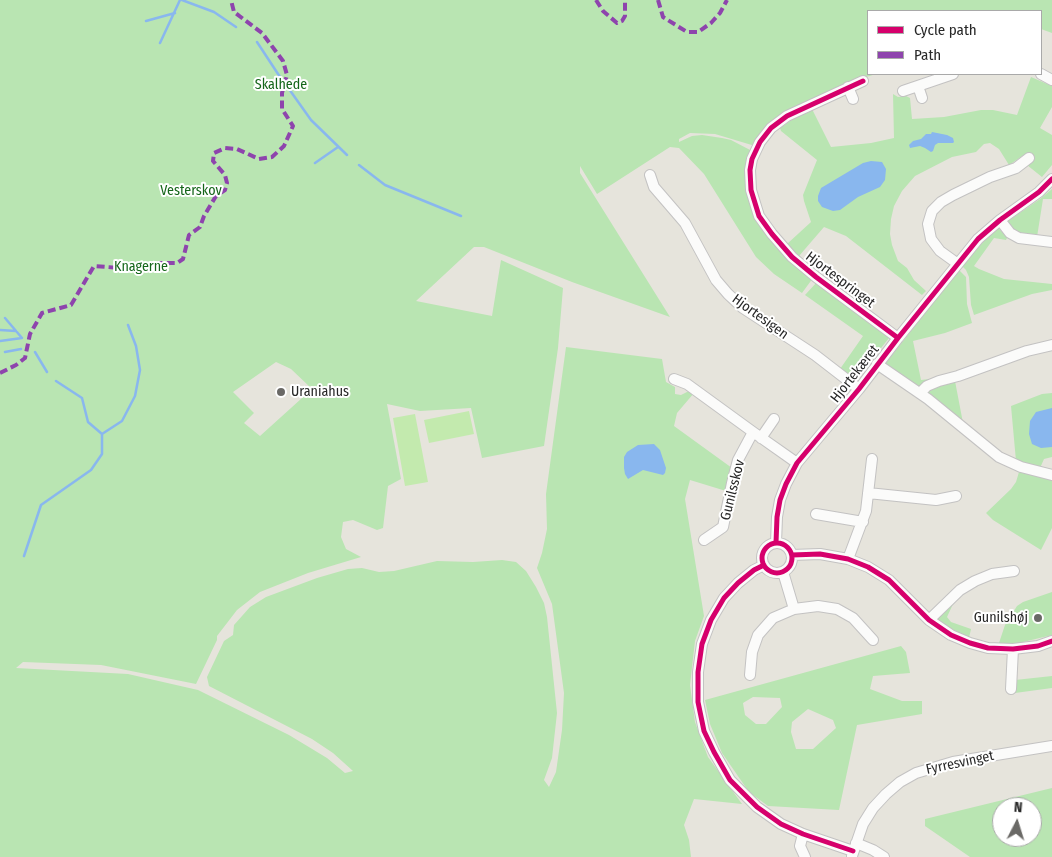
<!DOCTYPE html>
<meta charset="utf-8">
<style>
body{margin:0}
#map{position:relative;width:1052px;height:857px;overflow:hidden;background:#e6e4dc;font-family:"Fira Sans Condensed",sans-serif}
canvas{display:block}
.legend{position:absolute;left:867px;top:10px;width:175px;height:65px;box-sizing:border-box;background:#fff;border:1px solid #a9a9a9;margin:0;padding:6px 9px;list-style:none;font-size:15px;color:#272727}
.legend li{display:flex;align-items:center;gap:10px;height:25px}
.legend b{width:25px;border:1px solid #a9a9a9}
.north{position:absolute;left:992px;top:797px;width:50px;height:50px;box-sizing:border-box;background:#fff;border:1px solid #a9a9a9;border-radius:50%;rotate:5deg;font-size:14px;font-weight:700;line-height:20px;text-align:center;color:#272727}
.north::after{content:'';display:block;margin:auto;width:18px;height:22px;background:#6a6966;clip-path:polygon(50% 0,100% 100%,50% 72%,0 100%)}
</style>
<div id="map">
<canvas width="1052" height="857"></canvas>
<ul class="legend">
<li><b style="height:6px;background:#d6006c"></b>Cycle path</li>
<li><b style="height:6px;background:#8e44ad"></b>Path</li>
</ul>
<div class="north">N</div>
</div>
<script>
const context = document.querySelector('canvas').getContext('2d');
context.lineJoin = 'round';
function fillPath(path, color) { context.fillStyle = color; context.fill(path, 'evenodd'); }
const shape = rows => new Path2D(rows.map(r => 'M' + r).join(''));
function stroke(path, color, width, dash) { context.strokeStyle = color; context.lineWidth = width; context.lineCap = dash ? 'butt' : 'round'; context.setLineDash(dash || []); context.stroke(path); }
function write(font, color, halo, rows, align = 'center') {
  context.font = font + ' "Fira Sans Condensed",sans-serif'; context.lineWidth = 4; context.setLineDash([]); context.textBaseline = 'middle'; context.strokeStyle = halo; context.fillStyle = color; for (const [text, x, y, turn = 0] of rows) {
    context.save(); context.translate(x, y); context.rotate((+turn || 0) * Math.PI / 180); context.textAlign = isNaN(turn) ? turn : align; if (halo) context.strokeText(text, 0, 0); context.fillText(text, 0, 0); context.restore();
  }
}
const green = shape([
 [0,0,1052,0,1052,33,1041,29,1041,11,868,11,868,74,876,74,863,78,861,76,796,108,755,146,715,134,690,133,679,139,679,142,692,136,702,135,722,138,731,140,752,151,751,207,813,278,802,293,774,274,756,257,704,174,679,148,670,147,597,194,580,166,580,173,670,317,572,282,484,247,474,247,416,301,492,316,501,260,563,288,558,348,544,446,482,458,471,408,420,411,387,404,401,479,388,486,383,528,377,530,353,520,343,522,341,537,346,549,361,557,308,573,260,592,237,610,217,636,217,640,196,684,101,665,23,662,16,668,128,674,198,690,289,735,327,758,345,773,353,771,333,753,312,739,209,686,207,677,224,641,233,635,234,625,250,607,266,597,317,578,348,569,362,568,379,572,394,571,437,561,473,562,502,560,516,562,526,571,536,587,544,603,547,617,557,713,552,758,544,780,549,787,556,772,562,730,564,693,552,604,537,568,542,553,547,529,546,494,566,347,662,359,666,382,675,387,675,394,681,395,689,391,694,393,677,413,674,426,732,468,726,491,690,480,685,499,704,616,695,641,690,685,695,722,708,757,742,804,694,799,684,825,689,840,691,857,0,857],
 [276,362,291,369,312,389,260,436,244,423,254,413,233,392],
 [1031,77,1052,86,1052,107,1040,128,1052,135,1052,165,1042,177,1027,165,1032,160,1027,153,1009,165,999,149,990,143,984,144,976,152,952,157,915,176,902,191,894,206,891,219,890,234,892,245,898,261,907,268,914,280,926,291,922,295,846,236,824,227,799,256,787,244,811,222,804,201,803,195,817,160,781,131,780,128,796,117,812,109,831,147,871,143,894,138,893,94,898,97,906,96,910,98,912,119,944,117,981,110,993,110,1017,115],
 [1052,189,1052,199,1043,199,1037,237,1021,234,1012,229,1008,221,1040,199],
 [998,228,1006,235,1007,238,1006,240,994,238,974,266,979,269,1004,279,1052,284,1052,290,1032,294,974,315,971,305,969,277,966,270,962,266,978,247],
 [959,270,966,277,967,304,972,323,945,333,913,341,921,380,930,379,921,386,916,386,885,364],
 [817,282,889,338,855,381,840,369,863,336,805,295],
 [955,381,963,423,927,392,934,387],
 [1052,393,1052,457,1044,459,1040,468,1016,461,1011,406,1042,394],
 [1019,472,1047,478,1052,481,1052,528,1041,550,993,520,986,513,1011,489,1016,482],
 [1052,592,1052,635,1019,643,999,643,1005,625,1017,606,1023,602],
 [952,600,953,604,947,617,951,622,971,629,969,638,937,621,936,618],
 [901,646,906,652,910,673,873,676,870,689,902,701,922,701,922,714,857,725,839,810,768,806,749,792,722,753,710,724,705,700],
 [753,697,780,698,782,707,766,724,756,724,745,715,743,703],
 [808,709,833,720,836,728,813,749,796,749,791,732,792,722],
 [1052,676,1052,688,1015,693,1015,680],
 [1052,788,1052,857,970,857,925,826,925,819],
 [1002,807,1032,807,1032,837,1002,837]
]);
const pitch = shape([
 [469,411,474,434,429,443,424,420],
 [415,414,428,482,405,486,393,418]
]);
const water = shape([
 [932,132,947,135,953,138,954,142,953,143,938,143,935,145,933,151,931,152,925,148,920,146,910,148,909,145,913,141,921,139,926,134,931,134],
 [871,161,882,162,886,169,885,180,880,187,858,197,840,210,833,211,822,207,818,201,818,196,821,188,863,163],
 [1052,408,1052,447,1041,448,1032,444,1029,434,1030,421,1036,412],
 [654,444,660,450,666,468,665,473,663,475,643,470,628,479,625,474,624,468,624,457,627,452,638,445]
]);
const stream = shape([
 [182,0,214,12,236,27],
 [146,21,175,13],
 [257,42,282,80],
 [160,43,180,0],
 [289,89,311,120,347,155],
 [315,163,338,147],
 [359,165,385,185,461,216],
 [0,330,16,331],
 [0,341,22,338,5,318],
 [5,352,21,349],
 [35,352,47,372],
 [56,381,82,398,88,422,102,434],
 [24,556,41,505,91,470,102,454,102,434,122,421,135,396,140,370,136,346,128,325]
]);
const minor = shape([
 [1041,74,1052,80],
 [863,81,787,116,771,128,760,142,752,159,750,170,751,190,759,216,772,234,792,257,816,277,898,338],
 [918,86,922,98],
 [848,87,853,99],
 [903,91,953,74],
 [650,175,654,187,685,223,716,280,728,294,743,308,815,355,859,389],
 [1000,220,1010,233,1019,238,1052,242],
 [958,264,940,251,931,239,928,224,932,211,941,202,953,195,990,177,1016,168,1029,158],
 [877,364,928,399,999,457,1021,467,1052,475],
 [674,379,687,384,753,432,797,463],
 [920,393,927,386,939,381,958,376,1027,351,1052,345],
 [761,438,774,419],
 [868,493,936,500,956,496],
 [816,514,863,522],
 [704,540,723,527,732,483,738,460,753,432],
 [776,543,777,517,780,500,786,484,797,463,859,389,898,338,978,239,1000,220,1039,192,1052,179],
 '762 558a15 15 0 1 1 30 0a15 15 0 1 1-30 0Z',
 [792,555,820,554,848,559,868,567,889,580,929,620,951,635,970,643,988,648,1013,649,1038,646,1052,641],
 [848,559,866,511,872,459],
 [764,565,754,570,738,583,724,598,711,620,702,644,698,672,698,702,704,731,714,752,730,780,757,807,781,824,803,834,853,851],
 [783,572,794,609],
 [929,620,960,590,975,581,992,574,1014,571],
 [750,675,752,652,758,635,773,618,794,609,818,606,837,609,853,618,873,640],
 [1011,689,1013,649],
 [803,834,800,846,805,857],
 [856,843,873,850,884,857],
 [852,856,863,824,873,808,886,794,900,782,916,773,953,762,1052,746]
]);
const quiet = shape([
 [596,0,603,11,617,23,622,21,625,16,625,0],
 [658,0,663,17,687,32,698,32,711,23,720,13,727,0],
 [0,373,16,365,25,358,30,334,42,313,71,305,94,266,146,270,159,263,177,263,183,259,189,235,200,227,204,216,216,196,225,190,227,183,225,175,213,161,214,153,225,148,237,149,259,159,272,157,284,146,293,126,282,109,282,93,287,75,283,61,262,33,234,12,231,0]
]);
const cycleway = shape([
 [863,81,787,116,771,128,760,142,752,159,750,170,751,190,759,216,772,234,792,257,816,277,898,338],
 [776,543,777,517,780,500,786,484,797,463,859,389,898,338,978,239,1000,220,1039,192,1052,179],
 '762 558a15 15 0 1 1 30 0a15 15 0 1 1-30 0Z',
 [792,555,820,554,848,559,868,567,889,580,929,620,951,635,970,643,988,648,1013,649,1038,646,1052,641],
 [764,565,754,570,738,583,724,598,711,620,702,644,698,672,698,702,704,731,714,752,730,780,757,807,781,824,803,834,853,851]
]);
const markers = [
 [281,392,5,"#6a6966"],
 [1038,618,5,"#6a6966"]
];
const parkNames = [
 ["Skalhede",281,85],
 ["Vesterskov",191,191],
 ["Knagerne",141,267]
];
const streetNames = [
 ["Hjortespringet",840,280,37],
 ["Hjortesigen",760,317,36],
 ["Hjortekæret",855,374,-52],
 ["Gunilsskov",733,490,-76],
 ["Fyrresvinget",960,763,-12]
];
const poiNames = [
 ["Uraniahus",291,392],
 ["Gunilshøj",1028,618,"right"]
];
fillPath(green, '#b9e5b2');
fillPath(pitch, '#c3eaae');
fillPath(water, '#89b7ee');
stroke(stream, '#89b7ee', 2.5);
stroke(minor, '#c3c2c2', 12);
stroke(minor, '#fbfbfa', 10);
stroke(quiet, '#8e44ad', 4, [8, 4]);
stroke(cycleway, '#d6006c', 5);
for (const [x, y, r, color] of markers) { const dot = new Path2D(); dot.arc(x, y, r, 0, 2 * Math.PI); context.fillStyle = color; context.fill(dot); stroke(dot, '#fff', 2); }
write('14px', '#15661a', '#fff', parkNames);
write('14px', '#272727', '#fff', streetNames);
write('14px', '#272727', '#fff', poiNames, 'left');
</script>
